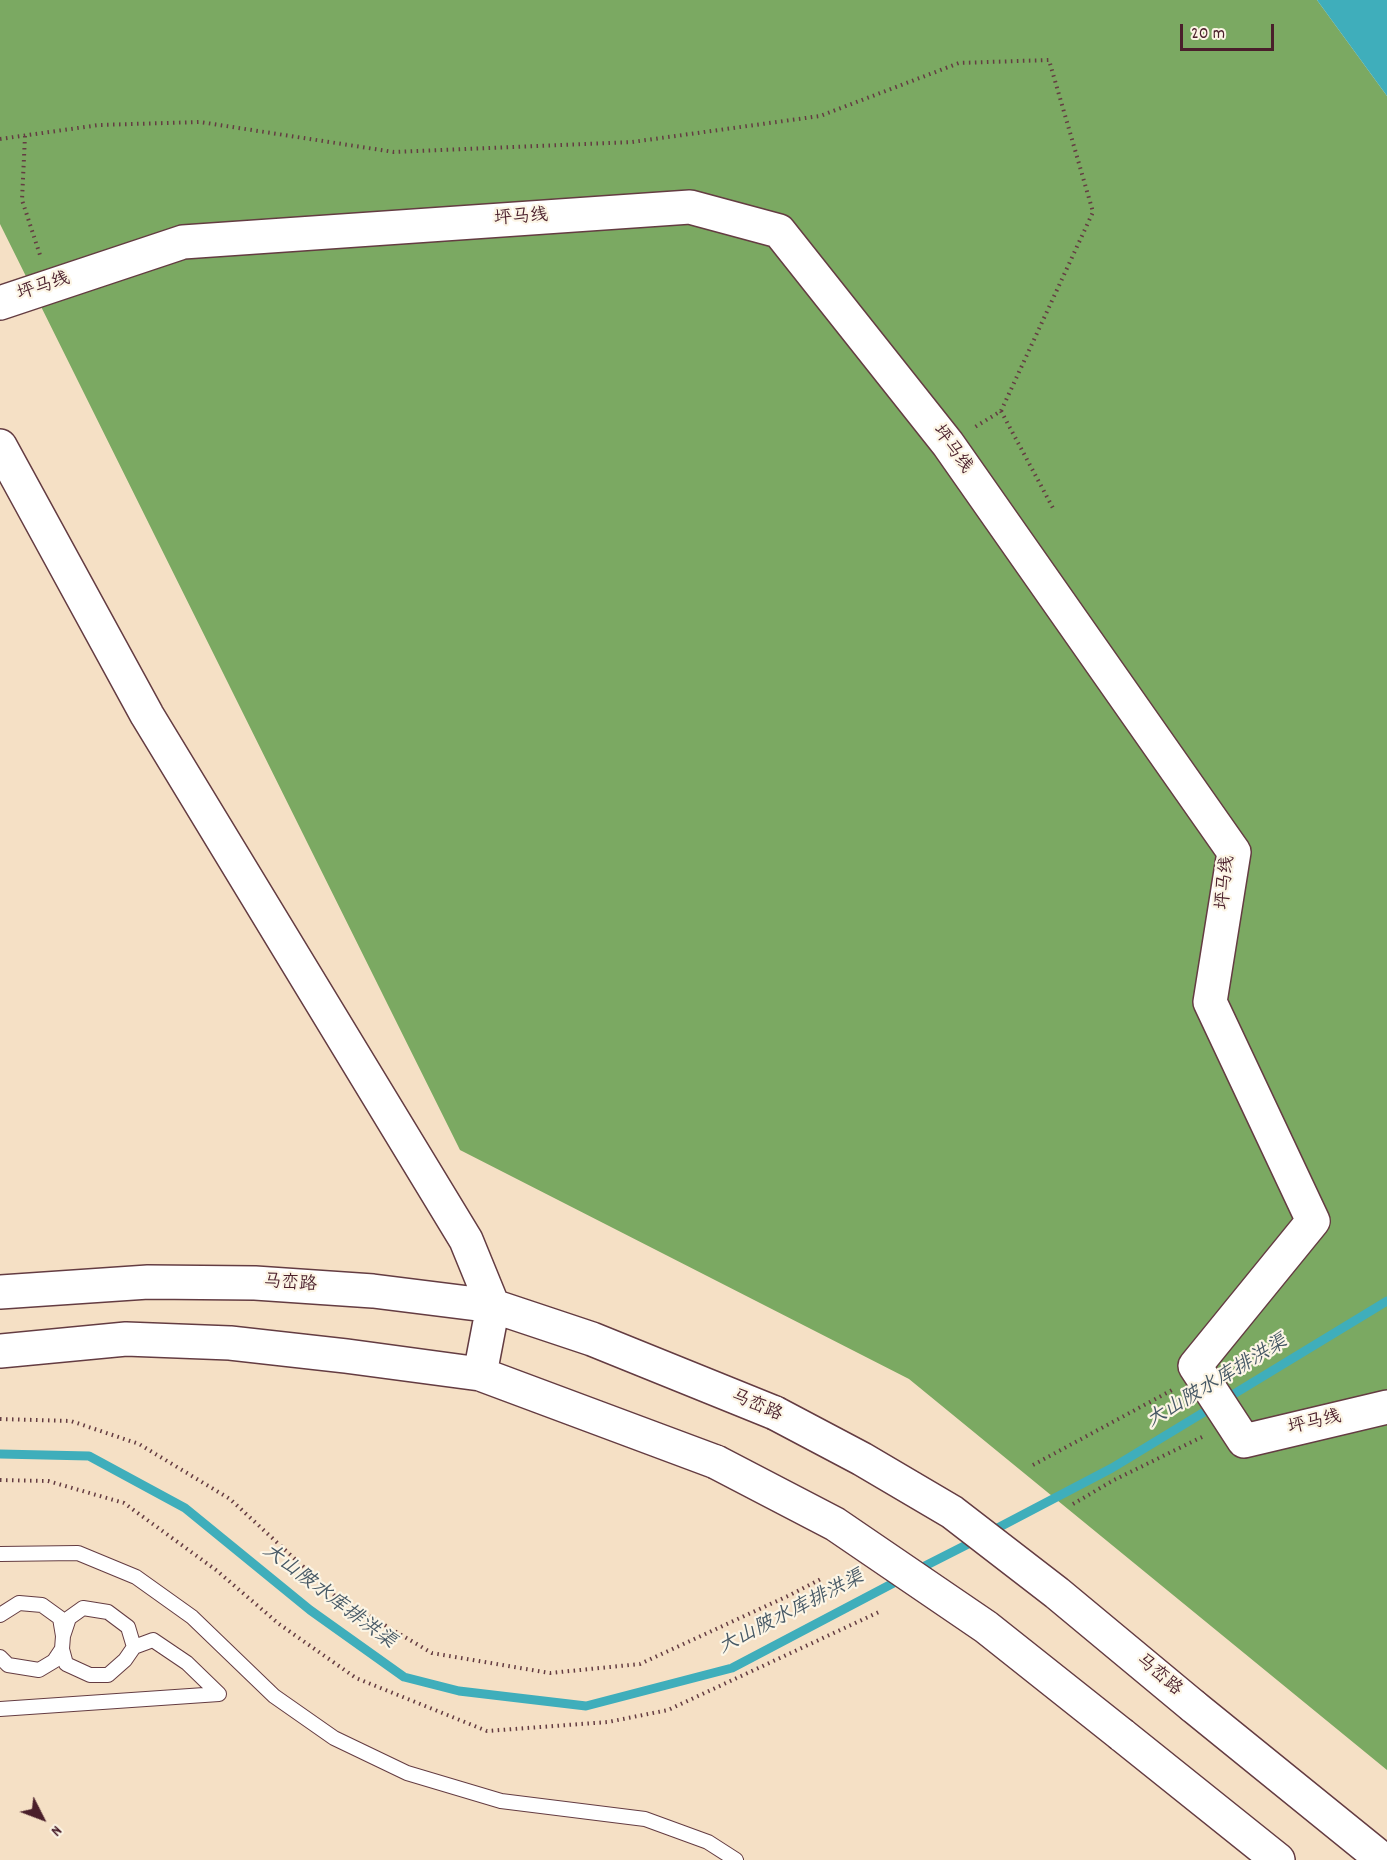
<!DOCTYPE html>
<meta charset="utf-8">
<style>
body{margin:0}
#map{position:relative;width:1387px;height:1860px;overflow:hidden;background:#f5e0c5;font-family:Dekko,sans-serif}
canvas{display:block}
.north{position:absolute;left:12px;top:1788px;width:60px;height:60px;-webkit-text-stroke:4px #fcf5e5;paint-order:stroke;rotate:132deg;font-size:16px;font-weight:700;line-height:24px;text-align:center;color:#4a1f2b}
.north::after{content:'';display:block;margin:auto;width:21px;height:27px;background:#4a1f2b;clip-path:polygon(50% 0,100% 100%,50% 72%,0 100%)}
.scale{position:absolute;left:1180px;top:24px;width:94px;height:27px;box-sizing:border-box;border:3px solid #4a1f2b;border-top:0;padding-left:8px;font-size:18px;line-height:21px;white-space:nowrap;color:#4a1f2b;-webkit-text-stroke:4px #fcf5e5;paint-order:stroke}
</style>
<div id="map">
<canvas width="1387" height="1860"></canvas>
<div class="north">N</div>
<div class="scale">20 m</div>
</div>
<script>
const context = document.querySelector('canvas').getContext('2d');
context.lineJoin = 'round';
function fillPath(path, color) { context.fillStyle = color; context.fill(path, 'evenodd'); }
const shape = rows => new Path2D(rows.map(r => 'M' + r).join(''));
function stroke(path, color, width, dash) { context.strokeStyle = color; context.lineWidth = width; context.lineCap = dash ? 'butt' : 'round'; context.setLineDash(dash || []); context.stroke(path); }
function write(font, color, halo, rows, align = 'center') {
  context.font = font + ' Dekko,"LXGW WenKai TC",sans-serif'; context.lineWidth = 4.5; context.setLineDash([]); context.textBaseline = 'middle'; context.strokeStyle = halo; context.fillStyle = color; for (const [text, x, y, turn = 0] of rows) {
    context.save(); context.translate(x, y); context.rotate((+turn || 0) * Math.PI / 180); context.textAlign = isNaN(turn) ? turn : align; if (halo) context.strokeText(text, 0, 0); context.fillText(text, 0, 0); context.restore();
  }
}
const forest = shape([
 [0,0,1317,0,1387,96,1387,1770,909,1379,460,1150,0,224]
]);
const water = shape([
 [1317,0,1387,0,1387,96]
]);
const stream = shape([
 [0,1454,89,1456,185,1508,310,1610,404,1677,459,1691,586,1706,732,1668,903,1578],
 [990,1532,1112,1468,1387,1301],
 [915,1571,978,1539]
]);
const path = shape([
 [25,136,22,200,40,255],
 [0,139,99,125,200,122,394,152,632,142,820,116,959,63,1049,60,1093,212,1001,411,975,427],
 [1001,411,1054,510],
 [0,1419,71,1421,139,1444,230,1499,335,1596,432,1653,550,1673,640,1664,790,1595,821,1579],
 [1033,1465,1174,1389],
 [0,1480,48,1481,124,1503,216,1570,279,1624,356,1678,487,1731,608,1722,668,1710,879,1612],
 [1073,1504,1114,1480,1204,1436]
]);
const service = shape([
 [0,1554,78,1553,136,1577,192,1617,274,1696,334,1738,407,1773,501,1801,645,1819,708,1842,736,1860],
 [0,1615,19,1603,42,1605,60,1618,63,1636,62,1649,54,1661,39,1670,8,1665,0,1657],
 [134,1647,153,1640,187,1663,219,1694],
 [62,1649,66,1664,90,1675,108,1675,125,1660,134,1647,128,1627,108,1612,83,1608,69,1618,63,1636],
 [0,1709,219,1694]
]);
const tertiary = shape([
 [0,303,183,242,690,207,779,231,948,444,1234,852,1210,1002,1313,1221,1195,1366,1244,1441,1387,1407],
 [0,446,147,715,466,1240,493,1306,480,1374],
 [0,1292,148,1282,255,1283,373,1291,493,1306,592,1339,775,1413],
 [0,1351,126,1339,230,1343,346,1356,480,1374,716,1462],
 [1193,1706,1383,1860],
 [1122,1735,1278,1860]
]);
const tertiaryBridge = shape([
 [775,1413,862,1459,952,1512,1057,1593,1193,1706],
 [716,1462,835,1524,986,1627,1122,1735]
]);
const streetNames = [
 ["坪马线",521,219,-4],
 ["坪马线",44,288,-18],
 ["坪马线",951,450,54],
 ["坪马线",1227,883,-84],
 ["马峦路",290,1285,4],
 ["马峦路",756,1407,23],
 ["坪马线",1315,1424,-13],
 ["马峦路",1158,1676,40]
];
const waterNames = [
 ["大山陂水库排洪渠",1218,1383,-31],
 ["大山陂水库排洪渠",328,1598,37],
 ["大山陂水库排洪渠",792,1614,-27]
];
fillPath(forest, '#7ba962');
fillPath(water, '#3faebb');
stroke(stream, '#3faebb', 9);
stroke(service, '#643c42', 16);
stroke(tertiary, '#643c42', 36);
stroke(path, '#643c42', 4, [1.5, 4.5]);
stroke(service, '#fff', 14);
stroke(tertiary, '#fff', 33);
stroke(tertiaryBridge, '#643c42', 36, []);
stroke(tertiaryBridge, '#fff', 33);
write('18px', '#4a1f2b', '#fcf5e5', streetNames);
write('italic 20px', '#465865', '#fcf5e5', waterNames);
</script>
